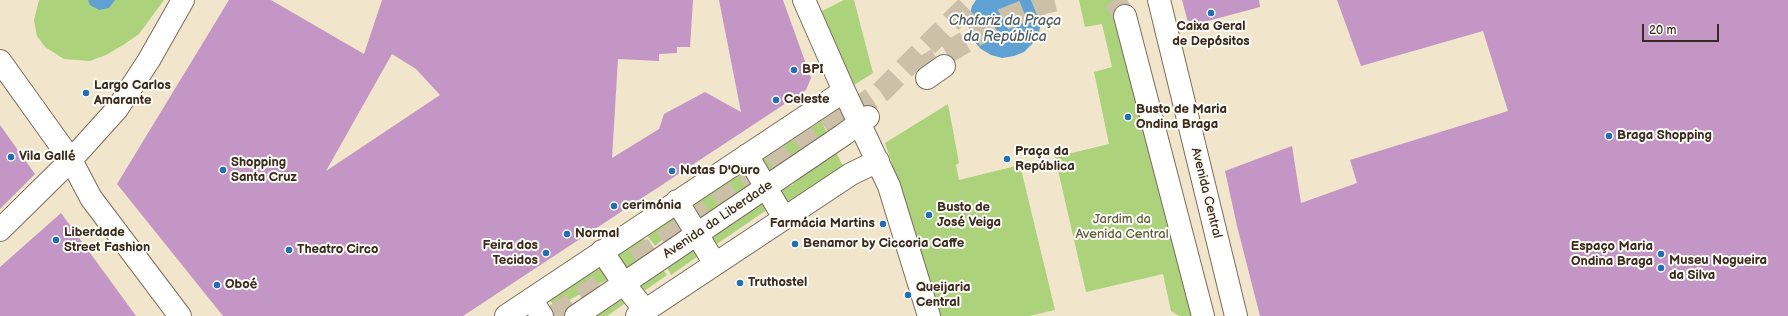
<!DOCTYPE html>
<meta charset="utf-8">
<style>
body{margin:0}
#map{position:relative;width:1788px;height:316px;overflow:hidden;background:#f1e6cc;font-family:"Balsamiq Sans",sans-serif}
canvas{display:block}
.scale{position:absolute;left:1642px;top:24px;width:77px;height:18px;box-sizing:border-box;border:2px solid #3b2a1e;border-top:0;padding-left:5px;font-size:12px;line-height:14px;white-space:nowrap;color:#3b2a1e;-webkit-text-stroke:3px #fdfcf7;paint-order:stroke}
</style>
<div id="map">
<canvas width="1788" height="316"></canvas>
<div class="scale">20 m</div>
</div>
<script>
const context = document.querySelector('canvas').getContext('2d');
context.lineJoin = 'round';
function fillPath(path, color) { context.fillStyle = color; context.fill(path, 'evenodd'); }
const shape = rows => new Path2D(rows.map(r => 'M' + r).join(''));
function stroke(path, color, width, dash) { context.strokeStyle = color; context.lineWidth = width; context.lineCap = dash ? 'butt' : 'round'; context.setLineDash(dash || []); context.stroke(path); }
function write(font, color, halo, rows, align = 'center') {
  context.font = font + ' "Balsamiq Sans",sans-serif'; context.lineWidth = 4; context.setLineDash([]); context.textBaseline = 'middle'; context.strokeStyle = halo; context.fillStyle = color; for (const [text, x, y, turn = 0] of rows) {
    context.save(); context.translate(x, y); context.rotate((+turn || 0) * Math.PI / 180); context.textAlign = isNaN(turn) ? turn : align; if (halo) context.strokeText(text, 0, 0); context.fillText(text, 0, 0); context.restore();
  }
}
const green = shape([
 [39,0,164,0,139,34,123,45,106,55,90,61,64,59,45,47,37,36,34,20],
 [844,0,854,0,873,73,851,87,822,11],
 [1079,0,1126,0,1196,316,1179,316,1171,311,1163,274,1086,292,1055,157,1109,144,1094,72,1112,67,1102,24,1085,27],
 [948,104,959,163,956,165,959,180,1020,165,1055,310,1029,316,938,316,902,194,885,143],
 [821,121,829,137,765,176,757,163],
 [836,152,843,166,785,208,775,194,792,185,820,160],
 [748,166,758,179,719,208,697,220,689,206],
 [765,196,771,207,711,248,704,236],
 [676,214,683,227,670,233,655,246,646,234],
 [643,237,650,250,625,270,615,257],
 [695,243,701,254,671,275,664,262],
 [601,264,612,277,571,299,558,311,549,299],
 [660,266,667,275,640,294,632,283],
 [624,290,631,299,607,316,583,316]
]);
const water = shape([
 [88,0,115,0,109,8,99,10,90,5],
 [976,0,1033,0,1038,9,1041,21,1039,33,1033,43,1024,52,1014,56,1002,58,991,55,981,49,973,40,969,29,969,17,972,6]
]);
const building = shape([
 [229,0,271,0,364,54,382,0,693,0,690,47,677,47,677,53,659,54,659,61,618,59,612,158,659,129,664,114,705,92,741,112,719,0,783,0,811,78,806,90,463,316,223,316,117,184],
 [392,54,416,69,440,95,326,171],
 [1182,0,1259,0,1260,7,1189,26],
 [1337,0,1788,0,1788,316,1260,316,1237,226,1225,171,1292,146,1301,203,1357,183,1350,160,1508,111,1483,31,1361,66],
 [0,125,35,174,0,209],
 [61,213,136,316,0,316,0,267]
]);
const majorTunnel = shape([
 [1114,0,1125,16],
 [918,70,1004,19,1044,3,1057,0],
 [554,316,881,92,973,0]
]);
const minor = shape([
 [804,0,844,91,889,186,929,316],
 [1159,0,1236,316],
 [0,61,71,160,91,198,180,316],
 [927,78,944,66],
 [747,155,784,218],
 [677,201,715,264],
 [0,230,71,160,117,109,149,60,183,0],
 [602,251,624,284,645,310],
 [531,299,542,316],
 [506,316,844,91],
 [576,316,843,135,868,117],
 [637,316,851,174,878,161]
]);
const major = shape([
 [1125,16,1203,316]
]);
const markers = [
 [1211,13,4,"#1f6fb2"],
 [794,70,4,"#1f6fb2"],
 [86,93,4,"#1f6fb2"],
 [776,100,4,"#1f6fb2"],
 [1128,117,4,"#1f6fb2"],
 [1609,136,4,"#1f6fb2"],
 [11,157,4,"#1f6fb2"],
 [1007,159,4,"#1f6fb2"],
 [223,170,4,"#1f6fb2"],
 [672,171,4,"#1f6fb2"],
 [614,206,4,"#1f6fb2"],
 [929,215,4,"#1f6fb2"],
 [883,224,4,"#1f6fb2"],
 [567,234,4,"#1f6fb2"],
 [56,240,4,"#1f6fb2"],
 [795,244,4,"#1f6fb2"],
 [289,250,4,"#1f6fb2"],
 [546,253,4,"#1f6fb2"],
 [1661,254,4,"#1f6fb2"],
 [1661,268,4,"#1f6fb2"],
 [740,283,4,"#1f6fb2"],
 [217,285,4,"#1f6fb2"],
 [908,295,4,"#1f6fb2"]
];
const poiNames = [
 ["Caixa Geral",1211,27,"center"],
 ["de Depósitos",1211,42,"center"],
 ["BPI",802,70],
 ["Largo Carlos",94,86],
 ["Amarante",94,101],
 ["Celeste",784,100],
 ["Busto de Maria",1136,110],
 ["Ondina Braga",1136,125],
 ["Braga Shopping",1617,136],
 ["Praça da",1015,152],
 ["República",1015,167],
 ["Vila Gallé",19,157],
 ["Shopping",231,163],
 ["Santa Cruz",231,178],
 ["Natas D'Ouro",680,171],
 ["cerimónia",622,206],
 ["Busto de",937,208],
 ["José Veiga",937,223],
 ["Farmácia Martins",875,224,"right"],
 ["Liberdade",64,233],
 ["Street Fashion",64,248],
 ["Normal",575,234],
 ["Benamor by Ciccoria Caffe",803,244],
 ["Feira dos",538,246,"right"],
 ["Tecidos",538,261,"right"],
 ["Espaço Maria",1653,247,"right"],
 ["Ondina Braga",1653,262,"right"],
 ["Theatro Circo",297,250],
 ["Museu Nogueira",1669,261],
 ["da Silva",1669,276],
 ["Truthostel",748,283],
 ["Oboé",225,285],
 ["Queijaria",916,288],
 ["Central",916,303]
];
const streetNames = [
 ["Avenida Central",1206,193,76],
 ["Avenida da Liberdade",718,220,-34]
];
const parkNames = [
 ["Jardim da",1122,220],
 ["Avenida Central",1122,235]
];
const waterNames = [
 ["Chafariz da Praça",1005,21],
 ["da República",1005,37]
];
fillPath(green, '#acd27c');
fillPath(water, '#5fa1d3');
fillPath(building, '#c396c6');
stroke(majorTunnel, '#cdc0a9', 22, [22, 11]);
stroke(minor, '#7b6c5b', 24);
stroke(major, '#7b6c5b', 24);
stroke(minor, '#fff', 22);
stroke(major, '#fff', 22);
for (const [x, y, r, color] of markers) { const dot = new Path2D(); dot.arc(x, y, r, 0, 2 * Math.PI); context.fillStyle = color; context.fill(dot); stroke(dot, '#fdfcf7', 1.5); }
write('bold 13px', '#3b2a1e', '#fdfcf7', poiNames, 'left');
write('13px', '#3b2a1e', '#fdfcf7', streetNames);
write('13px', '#5d5c3a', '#fdfcf7', parkNames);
write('italic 14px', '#495a66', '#fdfcf7', waterNames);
</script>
